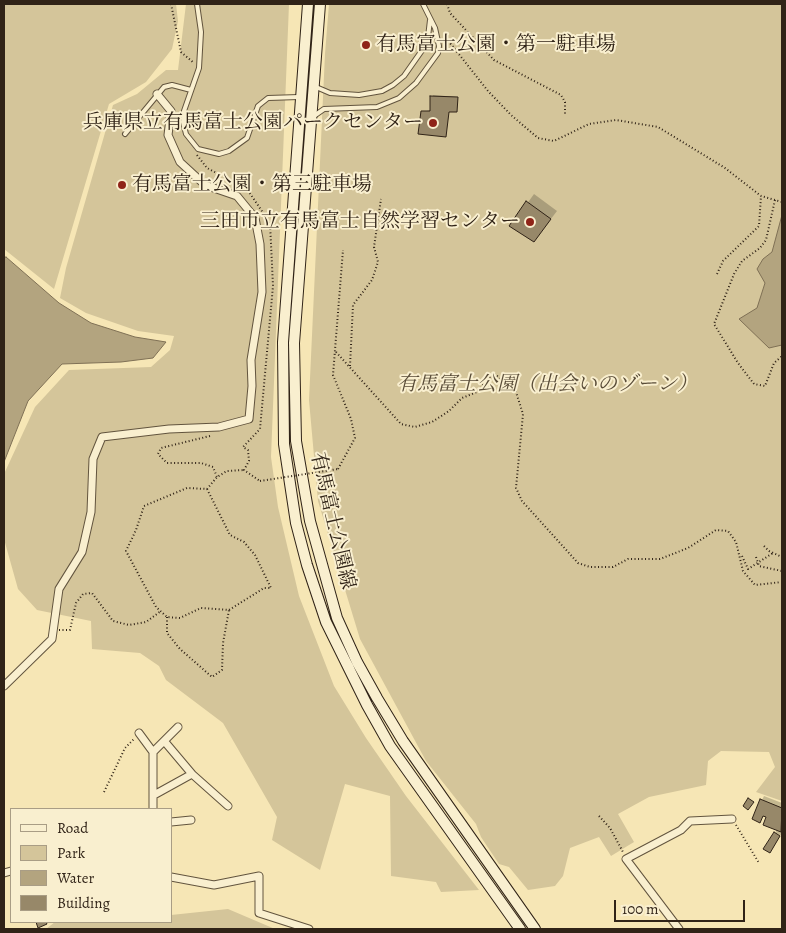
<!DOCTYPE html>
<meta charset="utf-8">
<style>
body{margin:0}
#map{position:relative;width:786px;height:933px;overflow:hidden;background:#f6e6b5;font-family:Alegreya,serif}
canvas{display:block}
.frame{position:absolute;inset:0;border:5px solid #302317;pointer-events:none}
.legend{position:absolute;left:10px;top:808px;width:162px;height:115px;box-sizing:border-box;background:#f9efcf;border:1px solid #a99d85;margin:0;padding:6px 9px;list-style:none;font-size:15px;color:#302317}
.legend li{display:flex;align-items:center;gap:10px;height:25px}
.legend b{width:25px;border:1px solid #a99d85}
.scale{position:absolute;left:614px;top:900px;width:131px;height:22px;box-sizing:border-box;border:2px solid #302317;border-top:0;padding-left:6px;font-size:15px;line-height:18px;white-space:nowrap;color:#302317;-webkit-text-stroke:4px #f9efcf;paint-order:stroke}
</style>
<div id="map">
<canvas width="786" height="933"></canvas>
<div class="frame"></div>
<ul class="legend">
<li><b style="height:6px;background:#f9efcf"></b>Road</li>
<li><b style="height:14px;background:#d4c59a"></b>Park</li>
<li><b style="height:14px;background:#b3a47f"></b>Water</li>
<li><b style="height:14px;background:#978869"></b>Building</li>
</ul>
<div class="scale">100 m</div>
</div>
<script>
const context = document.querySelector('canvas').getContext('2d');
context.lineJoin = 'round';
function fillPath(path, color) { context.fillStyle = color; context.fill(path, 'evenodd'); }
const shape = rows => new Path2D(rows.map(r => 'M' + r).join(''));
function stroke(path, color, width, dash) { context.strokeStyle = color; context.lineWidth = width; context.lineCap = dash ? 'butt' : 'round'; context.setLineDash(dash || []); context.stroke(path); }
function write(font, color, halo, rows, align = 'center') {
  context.font = font + ' Alegreya,"Noto Serif JP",serif'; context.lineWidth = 4; context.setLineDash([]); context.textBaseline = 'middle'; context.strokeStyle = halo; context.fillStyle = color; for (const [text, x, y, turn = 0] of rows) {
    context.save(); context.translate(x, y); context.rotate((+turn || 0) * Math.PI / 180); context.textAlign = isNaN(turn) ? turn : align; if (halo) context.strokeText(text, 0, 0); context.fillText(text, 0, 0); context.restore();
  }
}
const green = shape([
 [4,4,176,4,178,21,172,49,146,82,109,104,54,289,4,249],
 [186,4,289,4,271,457,278,507,299,596,334,686,366,738,406,796,479,890,441,892,436,882,391,876,390,796,345,784,320,870,272,840,277,817,223,723,166,680,159,666,140,653,92,649,91,621,37,610,18,589,4,539,4,474,35,407,69,370,151,367,170,350,174,336,138,331,86,313,60,298,66,268,113,105,137,94,166,70,178,70],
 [329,4,782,4,782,801,756,792,775,767,769,752,721,751,708,761,706,785,649,797,618,814,634,842,611,856,599,837,570,848,563,876,555,886,528,890,509,867,499,864,481,837,476,824,426,761,360,639,318,501,309,400,325,54],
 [228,909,275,929,46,929,55,922,171,922,171,915]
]);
const water = shape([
 [782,215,782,345,769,348,739,319,757,308,765,283,757,269,763,259,772,252,782,215],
 [6,257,59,303,91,323,135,337,166,342,153,358,121,362,62,364,28,401,4,462,4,258,6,257]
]);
const shadow = shape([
 [433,95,458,97,457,110,449,111,446,135,422,112,431,110],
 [534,194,557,211,534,241,511,226],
 [764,796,782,803,782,833,773,848,765,849,777,830,768,817,764,815,760,821,753,819]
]);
const building = shape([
 [430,96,458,97,457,112,449,112,446,137,418,134,421,111,430,111,430,96],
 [526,201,551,219,534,242,509,226,526,201],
 [748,798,754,802,748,810,743,806,748,798],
 [760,799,782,808,781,832,763,825,766,817,763,816,760,823,752,819,760,799],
 [774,832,780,836,770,853,763,849,774,832],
 [36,922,46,922,47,924,38,928,36,922]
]);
const path = shape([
 [171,4,181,52,194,63],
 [447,4,450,13,494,60,561,95,565,102,565,115],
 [446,38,488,91,511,115,538,138,554,141,589,124,616,120,658,127,725,168,761,196,782,202],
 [197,155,207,168,247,189,270,223,273,286,260,429,243,447,248,450,249,461,244,470,260,481],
 [775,200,766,240,760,248,742,261,734,274,714,324,738,363,754,384,765,386,774,363,782,356],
 [717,274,723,261,759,226,761,196],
 [336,352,401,424,415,427,432,422,449,411,462,398,477,392,493,373,515,389,523,414,516,488,522,501,578,563,590,567,613,567,628,559,660,559,688,548,716,530,728,531,736,542,743,571,755,585,782,582],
 [350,366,353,305,372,280,378,262,374,247,381,199],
 [210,436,161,448,158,454,167,463,201,463,213,467,217,477],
 [338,469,355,438,351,419,333,375,343,250],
 [207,489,230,535,244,542,255,555,271,588,264,588,229,610,201,608,180,618,167,617,156,607,126,551,136,530,144,506,187,488,207,489,217,477,227,471,244,470],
 [764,546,769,551,782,557],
 [742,556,748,569,773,553],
 [756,557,759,566,782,571],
 [167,617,167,633,180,649,212,677,222,670,223,643,229,610],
 [59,630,70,630,76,603,83,594,92,593,113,621,129,625,146,622,161,611],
 [104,792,125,748,134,739],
 [599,816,610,828,623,852],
 [736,825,759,863]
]);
const lane = shape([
 [197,4,201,32,199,68,184,111,183,122,186,134,198,149,219,154,229,151,247,138,258,106,268,98,299,97],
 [316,87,330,93,359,95,382,91,393,85,404,76,423,49,428,37,430,20],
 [314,116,324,109,377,107,399,98,416,83,438,53,439,46,435,28,423,4],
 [125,134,164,87,172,85,191,90]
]);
const street = shape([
 [4,686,52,639,59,589,82,552,91,512,93,459,102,437,169,429,219,427,249,419,252,386,251,360,262,292,260,244,255,218,237,196,205,185,180,162,168,135,171,111,157,94],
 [139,733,153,752,153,809],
 [165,742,192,774],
 [153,752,178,727],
 [154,795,192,774,228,806],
 [171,822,191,820],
 [4,873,11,871],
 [171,877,214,885,259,876,259,913,309,929],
 [679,929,626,859,681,830,690,821,732,819]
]);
const secondary = shape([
 [308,4,283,342,284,444,296,523,307,565,326,622,367,705,390,746,520,929],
 [320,4,294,343,296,441,310,521,337,618,357,662,377,698,403,741,535,929]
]);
const pathBridge = shape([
 [260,481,338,469]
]);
const markers = [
 [366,45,5,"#8f2418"],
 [433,123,5,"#8f2418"],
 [122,185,5,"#8f2418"],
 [530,222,5,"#8f2418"]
];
const poiNames = [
 ["有馬富士公園・第一駐車場",376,45],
 ["兵庫県立有馬富士公園パークセンター",423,123,"right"],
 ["有馬富士公園・第三駐車場",132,185],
 ["三田市立有馬富士自然学習センター",520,222,"right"]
];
const parkNames = [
 ["有馬富士公園（出会いのゾーン）",547,385]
];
const streetNames = [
 ["有馬富士公園線",332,521,77]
];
fillPath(green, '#d4c59a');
fillPath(water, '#b3a47f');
stroke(water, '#7f7055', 1);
fillPath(shadow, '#0003');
fillPath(building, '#978869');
stroke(building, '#302317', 1);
stroke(lane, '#62543e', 6);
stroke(street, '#62543e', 9);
stroke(secondary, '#302317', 12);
stroke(path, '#302317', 2, [1, 2.5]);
stroke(lane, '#f9efcf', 4);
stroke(street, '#f9efcf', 7);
stroke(secondary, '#f9efcf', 10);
stroke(pathBridge, '#302317', 2, [1, 2.5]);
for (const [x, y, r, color] of markers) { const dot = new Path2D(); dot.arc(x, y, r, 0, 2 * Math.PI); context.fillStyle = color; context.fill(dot); stroke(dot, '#f9efcf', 2); }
write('20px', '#302317', '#f9efcf', poiNames, 'left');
write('italic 20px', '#594c38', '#f9efcf', parkNames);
write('20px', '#302317', '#f9efcf', streetNames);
</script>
